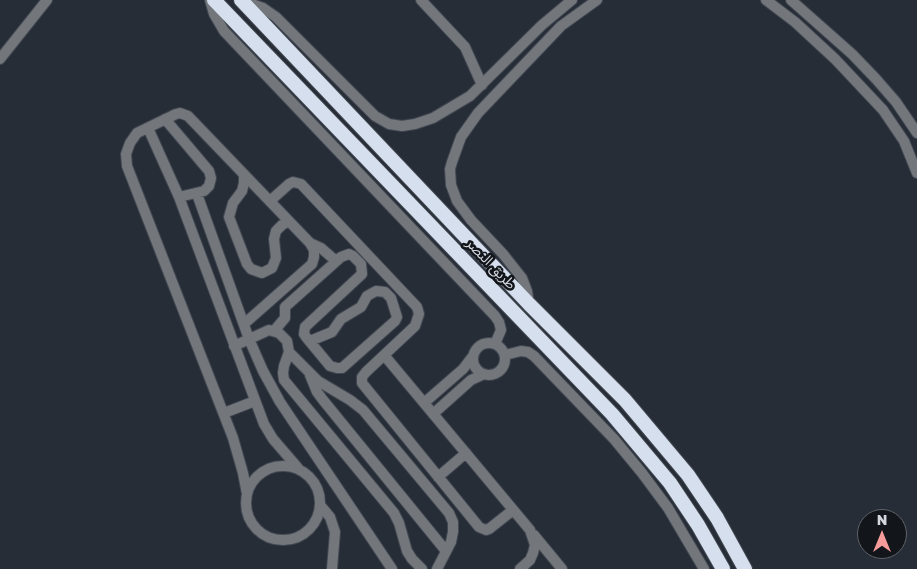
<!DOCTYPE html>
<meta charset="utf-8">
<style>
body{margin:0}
#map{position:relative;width:917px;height:569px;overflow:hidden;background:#262d37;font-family:"Golos Text",sans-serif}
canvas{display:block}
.north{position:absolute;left:857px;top:509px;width:50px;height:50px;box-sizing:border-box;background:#12151a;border:1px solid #5f6368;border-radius:50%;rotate:0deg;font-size:14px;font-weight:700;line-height:20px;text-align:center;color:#d3d7de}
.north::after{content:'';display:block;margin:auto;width:18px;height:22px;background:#f59b9a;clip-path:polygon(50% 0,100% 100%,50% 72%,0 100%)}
</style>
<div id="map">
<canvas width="917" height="569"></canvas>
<div class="north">N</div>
</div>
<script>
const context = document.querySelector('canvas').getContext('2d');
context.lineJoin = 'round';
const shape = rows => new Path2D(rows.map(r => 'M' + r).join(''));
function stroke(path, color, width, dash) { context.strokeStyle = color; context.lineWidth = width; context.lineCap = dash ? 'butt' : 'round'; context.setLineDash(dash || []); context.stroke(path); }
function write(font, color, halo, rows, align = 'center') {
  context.font = font + ' "Golos Text","Noto Sans Arabic",sans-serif'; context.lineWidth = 5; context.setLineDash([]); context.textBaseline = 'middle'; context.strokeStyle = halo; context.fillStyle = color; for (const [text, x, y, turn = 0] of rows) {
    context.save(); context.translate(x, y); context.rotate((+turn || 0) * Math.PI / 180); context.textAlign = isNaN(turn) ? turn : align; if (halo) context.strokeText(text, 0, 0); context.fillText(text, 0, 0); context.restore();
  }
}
const minor = shape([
 [210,0,214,14,224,31,495,316,499,322,501,330,495,344],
 [241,0,263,8,276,17,375,116,389,124,402,126,415,124,433,118,470,96,542,25,572,0],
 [421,0,465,47,482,85],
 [766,0,795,22,835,59,883,110,904,141,917,173],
 [791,0,852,54,876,79,896,102,917,133],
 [0,59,47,0],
 [165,119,209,171,211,178,209,186,204,191,179,197],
 [148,128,179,197,264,424,273,439,298,468],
 [244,174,244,183,242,191,233,203,229,217,247,264,251,269,262,273,272,268,276,258,274,239,276,231,282,225,289,221],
 [197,194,249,339,263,371,280,402,392,569],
 [270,201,289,184,293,182,301,184,417,307,419,314,415,326,366,372,362,377,362,383,479,527,486,530,489,529,513,510],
 [310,243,321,248,336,261],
 [529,304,527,291,522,278,503,254,471,220,457,201,451,185,450,169,452,162,461,137,478,113,561,26,597,0],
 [244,324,312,264,314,257,314,250,310,243,188,116,180,113,176,114,137,133,130,143,126,154,127,166,233,438,243,473,247,494],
 [274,331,285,318,285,307,341,257,349,254,353,256,361,264,362,274,305,327,304,334,306,337,330,366,337,368,342,368,395,321,397,317,391,298,385,292,376,291,367,296,361,307,341,319,332,332,310,341],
 '473 359a16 16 0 1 1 32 0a16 16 0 1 1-32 0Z',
 [234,346,269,330,279,333,287,341,289,352,284,366,283,373,284,380,394,513,399,523,407,551,412,559,422,569],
 [289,352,318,381,350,400,363,410,449,513,453,522,453,532,451,542,437,569],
 [384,355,530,530,535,545,533,553,530,560,520,569],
 [505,355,521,351,528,352,534,356,614,439,642,473,668,508,704,569],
 [310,375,317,392,323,400,446,551],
 [424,403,463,369,473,356],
 [224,413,255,401],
 [433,414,471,380,484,374],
 '246 503a37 37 0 1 1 74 0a37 37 0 1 1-74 0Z',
 [438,477,466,453],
 [320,505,330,517,335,532,332,569],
 [534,535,562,569]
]);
const highway = shape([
 [214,0,612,414,670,483,698,525,723,569],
 [241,0,529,304,625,400,688,475,717,518,745,569]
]);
const streetNames = [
 ["طريق النصر",491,264,46]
];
stroke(minor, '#424852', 12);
stroke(highway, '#424852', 16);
stroke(minor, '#73777c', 10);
stroke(highway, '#d6dfed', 14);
write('14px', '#d3d7de', '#12151a', streetNames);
</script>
